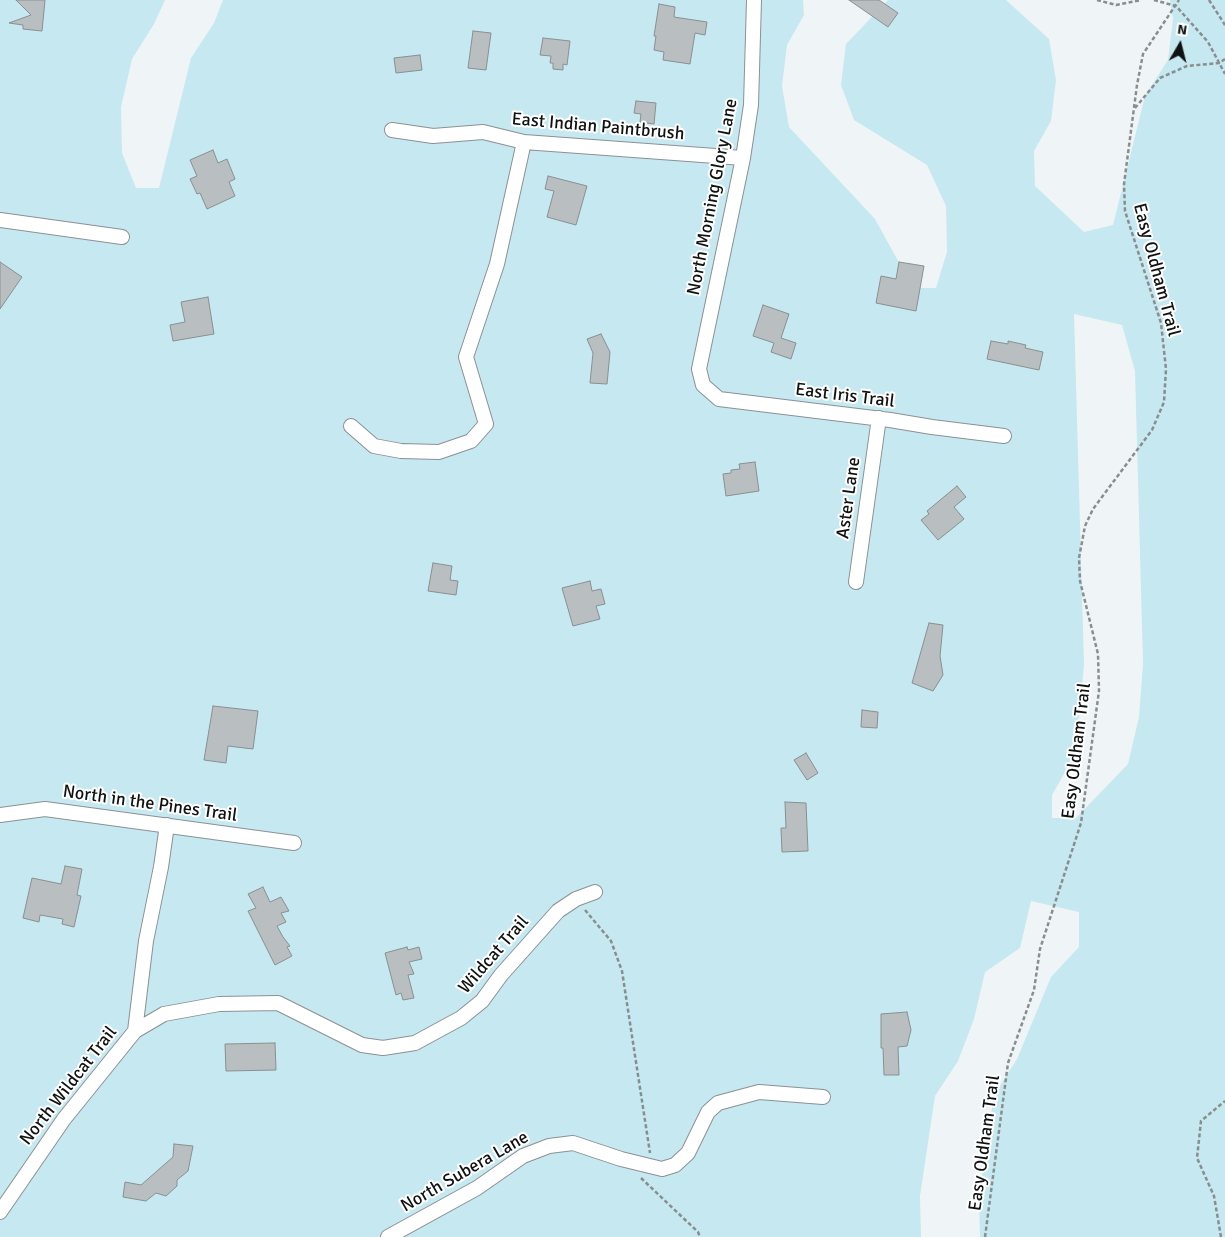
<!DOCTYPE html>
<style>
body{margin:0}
#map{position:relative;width:1225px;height:1237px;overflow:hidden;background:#eff5f7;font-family:Signika,sans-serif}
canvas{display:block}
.north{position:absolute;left:1155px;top:20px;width:50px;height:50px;-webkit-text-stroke:4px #fff;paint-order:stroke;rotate:8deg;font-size:14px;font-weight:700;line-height:20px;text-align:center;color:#101212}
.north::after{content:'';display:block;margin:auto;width:18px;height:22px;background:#101212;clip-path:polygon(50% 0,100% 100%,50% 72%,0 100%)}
</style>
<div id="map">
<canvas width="1225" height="1237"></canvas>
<div class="north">N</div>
</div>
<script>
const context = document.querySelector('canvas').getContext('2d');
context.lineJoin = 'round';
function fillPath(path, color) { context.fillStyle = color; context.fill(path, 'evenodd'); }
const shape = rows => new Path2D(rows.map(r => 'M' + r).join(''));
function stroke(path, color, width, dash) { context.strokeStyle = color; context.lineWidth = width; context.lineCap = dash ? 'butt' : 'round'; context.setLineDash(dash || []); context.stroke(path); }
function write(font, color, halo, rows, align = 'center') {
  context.font = font + ' Signika,sans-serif'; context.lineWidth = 4; context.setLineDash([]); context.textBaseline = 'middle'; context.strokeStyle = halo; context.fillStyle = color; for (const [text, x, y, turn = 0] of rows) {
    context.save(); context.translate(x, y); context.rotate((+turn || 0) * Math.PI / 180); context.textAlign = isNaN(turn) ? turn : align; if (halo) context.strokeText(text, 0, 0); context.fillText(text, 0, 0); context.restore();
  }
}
const green = shape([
 [0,0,165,0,154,24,132,59,121,107,122,153,136,188,159,188,191,58,214,23,223,0,803,0,804,15,787,45,782,86,789,127,875,219,913,288,936,288,947,252,946,206,927,165,854,120,841,85,846,44,888,0,1006,0,1049,39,1056,80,1051,121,1034,151,1035,186,1084,232,1113,225,1145,96,1168,60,1173,19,1170,0,1225,0,1225,1237,980,1237,979,1195,994,1095,1017,1059,1051,977,1079,947,1079,912,1031,901,1020,948,985,972,974,1019,958,1061,935,1096,920,1196,921,1237,0,1237],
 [1074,314,1122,325,1135,371,1143,664,1139,717,1128,764,1076,818,1052,818,1052,795,1069,765,1079,718,1084,665]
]);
const building = shape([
 [16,0,45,0,42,31,23,29,23,25,9,23,31,15,16,0],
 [849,0,879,0,898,13,888,27,849,0],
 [659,4,675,7,674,17,707,22,705,35,695,33,690,64,663,60,664,52,654,50,656,36,654,36,659,4],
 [473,31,491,33,486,70,468,68,473,31],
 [543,38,570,41,567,65,563,64,563,70,553,69,553,63,550,63,551,56,540,55,543,38],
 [420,55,422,70,396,73,394,58,420,55],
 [636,101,656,103,654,124,640,122,641,114,634,113,636,101],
 [213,150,218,163,227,159,235,179,229,182,235,196,207,209,200,193,197,194,190,179,197,176,190,160,213,150],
 [548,176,587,186,576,225,547,217,554,191,545,189,548,176],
 [0,262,22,277,0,309,0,262],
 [899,262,924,266,916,311,876,303,881,276,896,279,899,262],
 [208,297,214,334,173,341,170,325,185,322,181,302,208,297],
 [763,305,789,314,781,338,796,343,791,359,771,352,774,343,753,336,763,305],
 [601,334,610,352,607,384,590,383,593,353,587,339,601,334],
 [991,341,1008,344,1008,341,1026,345,1025,348,1043,352,1039,370,987,359,991,341],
 [755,462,759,491,726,496,723,474,731,473,731,470,740,469,739,464,755,462],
 [957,486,966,497,954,507,964,519,938,540,921,520,929,514,927,511,957,486],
 [433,563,452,566,450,580,458,581,456,595,428,591,433,563],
 [590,581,592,591,601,589,605,604,596,606,600,619,573,626,562,588,590,581],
 [929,623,943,625,940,656,943,675,933,691,912,683,929,623],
 [213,706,258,711,253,749,228,746,226,763,204,760,213,706],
 [862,710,878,712,877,728,861,727,862,710],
 [806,753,818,773,807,780,794,760,806,753],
 [785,802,806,803,808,851,782,852,781,828,786,828,785,802],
 [65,866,82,869,77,895,81,896,74,927,62,924,63,919,40,915,39,922,23,918,32,878,61,884,65,866],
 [263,887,270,902,281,897,289,911,281,913,286,922,277,926,283,937,290,946,287,947,292,956,275,965,248,911,256,908,248,894,263,887],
 [407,947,408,950,419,947,422,959,409,962,414,974,408,975,414,998,403,1000,401,993,396,995,385,953,407,947],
 [907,1012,911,1030,907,1046,898,1047,899,1075,884,1075,883,1048,881,1048,881,1014,907,1012],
 [275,1043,276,1070,226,1071,225,1044,275,1043],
 [174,1144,193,1146,188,1171,177,1180,177,1186,166,1196,156,1193,146,1201,123,1197,125,1182,141,1185,173,1157,174,1144]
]);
const path = shape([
 [1097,0,1116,5,1141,0],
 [1154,0,1176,6,1208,42,1225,74],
 [1209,0,1225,25],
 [1135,108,1160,78,1187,66,1219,63,1225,59],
 [585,910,611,941,622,971,650,1153],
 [641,1178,698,1232,700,1237],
 [985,1237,1008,1063,1034,990,1040,949,1081,823,1099,691,1098,654,1080,581,1079,558,1085,526,1093,509,1152,430,1164,402,1166,369,1161,323,1125,211,1124,184,1137,85,1143,54,1179,0],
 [1221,1237,1214,1196,1197,1158,1201,1121,1225,1101]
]);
const minor = shape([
 [754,0,751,105,743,158,699,369,703,385,719,399,890,420,932,427,1004,436],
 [392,130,433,136,483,132,524,142,743,158],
 [0,220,122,237],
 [351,426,374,446,401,451,439,452,471,441,486,424,466,357,497,264,524,142],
 [856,582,879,418],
 [0,815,45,809,294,843],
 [135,1031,164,1014,219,1004,278,1003,362,1045,383,1048,415,1043,461,1018,482,1001,501,975,558,911,576,899,595,892],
 [0,1212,64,1119,135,1031,146,941,161,867,167,825],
 [388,1237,477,1188,523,1156,549,1146,573,1143,621,1159,662,1169,675,1165,688,1153,708,1112,718,1103,759,1092,823,1097]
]);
const streetNames = [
 ["East Indian Paintbrush",598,127,5],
 ["North Morning Glory Lane",713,197,-79],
 ["Easy Oldham Trail",1156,270,75],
 ["East Iris Trail",845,396,7],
 ["Aster Lane",849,498,-82],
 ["Easy Oldham Trail",1077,751,-83],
 ["North in the Pines Trail",150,804,8],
 ["Wildcat Trail",494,955,-49],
 ["North Wildcat Trail",69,1086,-52],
 ["Easy Oldham Trail",985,1143,-82],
 ["North Subera Lane",465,1172,-30]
];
fillPath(green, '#c5e8f1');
fillPath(building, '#b9bfc0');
stroke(building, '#8a9091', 1);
stroke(minor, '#8c9193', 16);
stroke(path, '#898d8e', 2.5, [4, 2.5]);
stroke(minor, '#fff', 14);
write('18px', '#101212', '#fff', streetNames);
</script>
